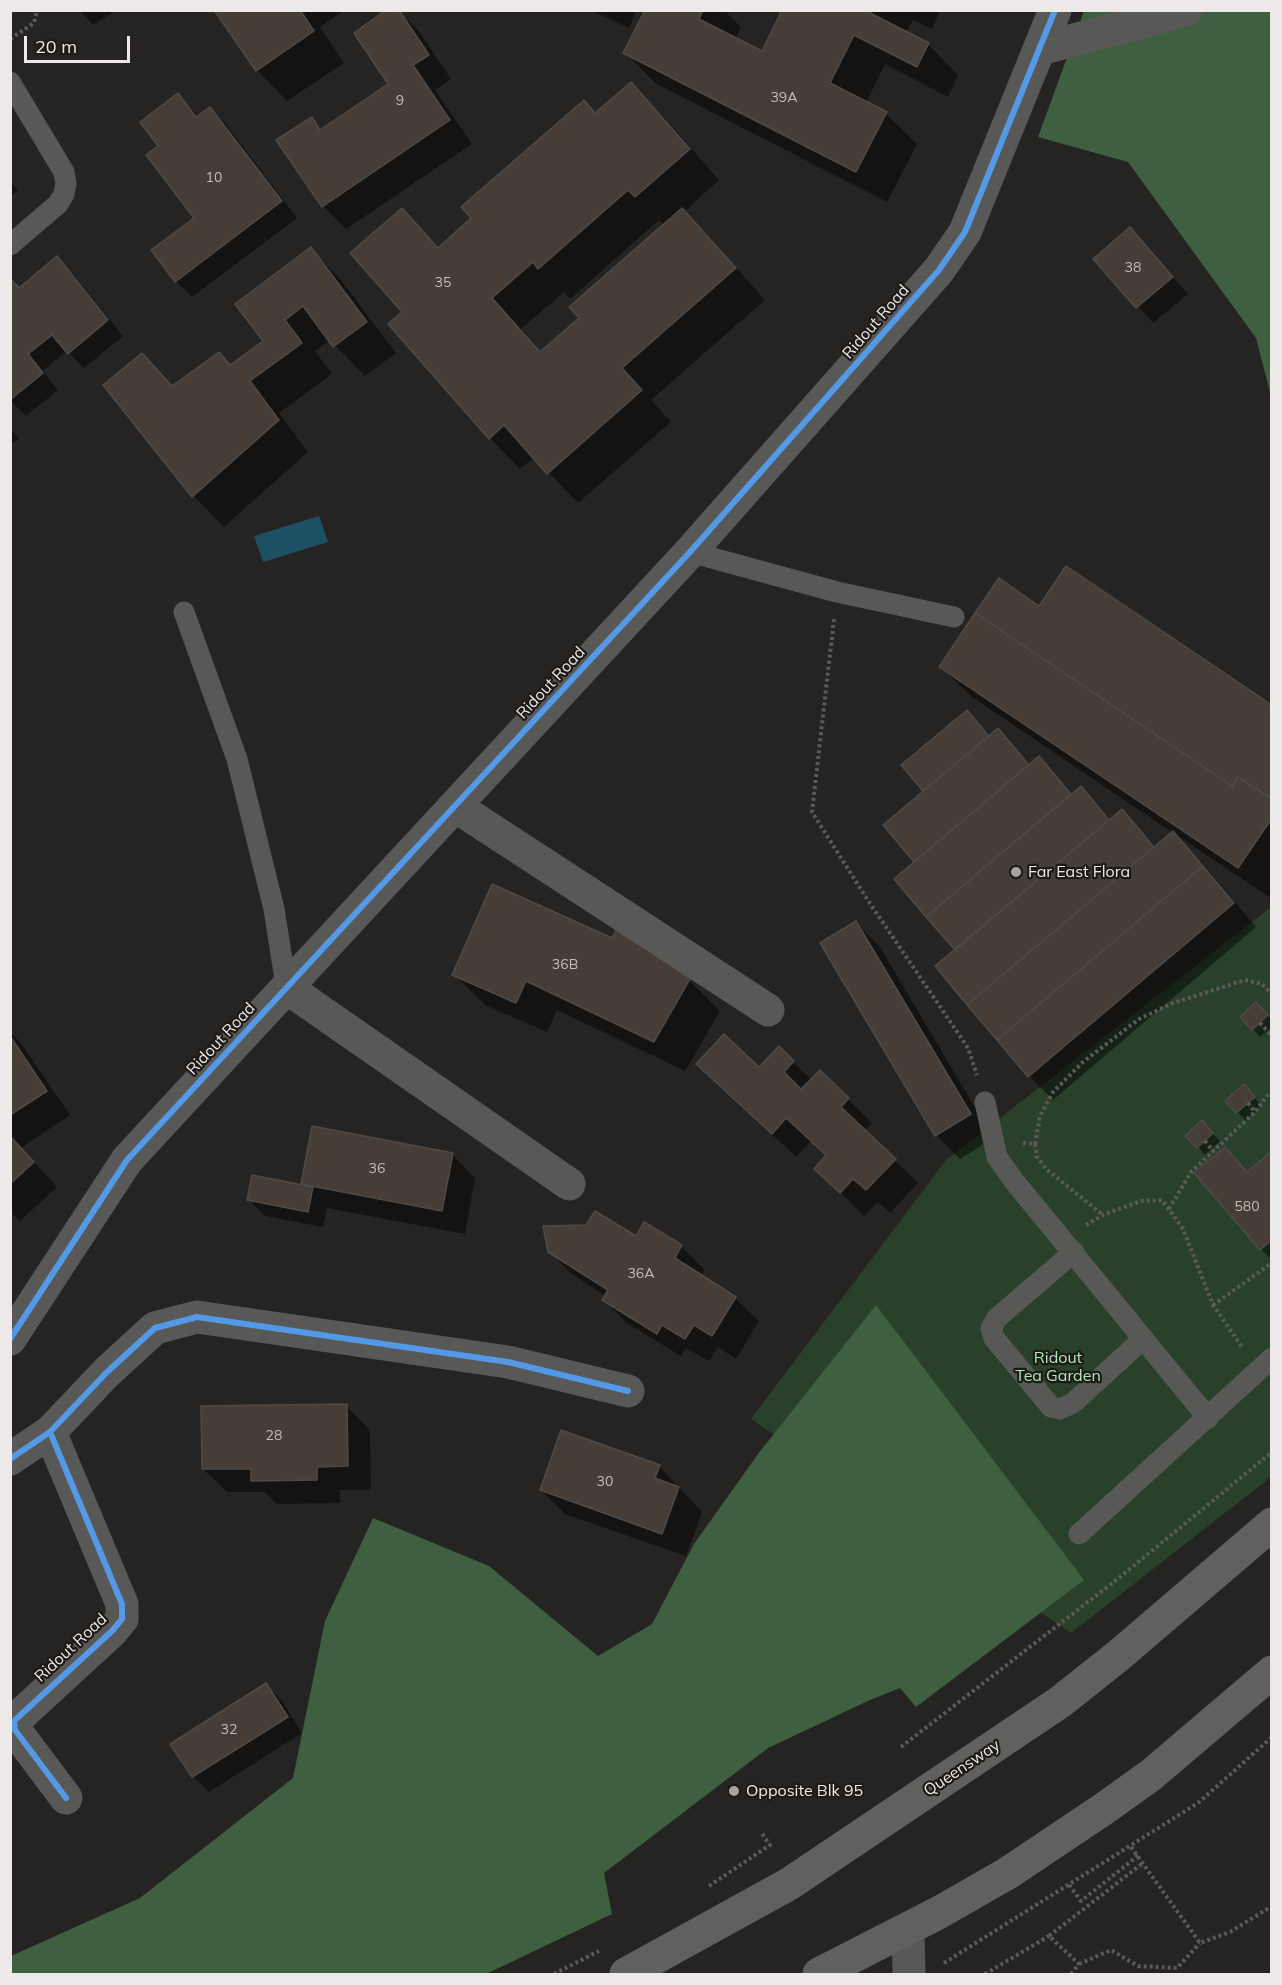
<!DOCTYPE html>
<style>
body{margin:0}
#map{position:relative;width:1282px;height:1985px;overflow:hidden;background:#262422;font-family:Mulish,sans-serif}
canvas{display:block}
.frame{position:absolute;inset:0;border:12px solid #ece9e8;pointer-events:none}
.scale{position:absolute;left:24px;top:36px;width:106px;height:27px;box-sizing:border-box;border:3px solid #ece9e8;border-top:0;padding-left:8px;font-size:18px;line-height:21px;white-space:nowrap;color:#ece9e8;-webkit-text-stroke:4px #1e1a18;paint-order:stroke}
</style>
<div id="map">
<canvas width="1282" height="1985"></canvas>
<div class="frame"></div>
<div class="scale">20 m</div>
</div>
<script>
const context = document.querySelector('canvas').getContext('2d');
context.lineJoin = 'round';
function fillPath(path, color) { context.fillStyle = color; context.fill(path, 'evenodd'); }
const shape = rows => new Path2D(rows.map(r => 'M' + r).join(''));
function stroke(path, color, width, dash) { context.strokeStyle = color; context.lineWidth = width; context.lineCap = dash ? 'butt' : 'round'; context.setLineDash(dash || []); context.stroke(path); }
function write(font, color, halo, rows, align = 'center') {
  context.font = font + ' Mulish,sans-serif'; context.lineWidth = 4.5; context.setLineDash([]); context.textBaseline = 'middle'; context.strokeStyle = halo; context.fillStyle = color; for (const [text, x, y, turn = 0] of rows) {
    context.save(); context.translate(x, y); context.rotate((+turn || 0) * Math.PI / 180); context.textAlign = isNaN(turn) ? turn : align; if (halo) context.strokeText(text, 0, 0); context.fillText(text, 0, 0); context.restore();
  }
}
const green = shape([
 [1271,907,1271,1477,1071,1633,751,1419,946,1160]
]);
const forest = shape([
 [1084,11,1271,11,1271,396,1256,338,1128,162,1038,137],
 [876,1305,1084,1580,916,1707,900,1688,870,1700,768,1748,604,1873,612,1914,486,1974,11,1974,11,1956,140,1898,293,1778,325,1621,373,1518,489,1566,598,1656,652,1624,694,1544,758,1454]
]);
const water = shape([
 [319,516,328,542,263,562,254,536]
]);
const shadow = shape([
 [79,10,117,10,93,25],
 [216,10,345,10,320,27,344,63,287,101,257,70],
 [398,10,418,30,451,79,435,90,472,144,346,229,323,206,311,119,323,130,390,85],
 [590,10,637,10,629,28],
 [646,10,724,10,741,27,735,39,762,53,784,10,941,10,932,29,913,20,906,32,928,44,958,75,948,97,885,64,866,103,886,114,917,144,887,202,655,83,625,52],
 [630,84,661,114,719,180,684,212,712,240,765,300,651,400,671,422,578,503,534,457,520,469,490,438,390,324,405,312,402,210,439,248],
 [659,220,664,225,581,318,542,353,521,329,564,292,570,299],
 [178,95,199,117,210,109,226,124,297,218,192,297,176,281,153,251,196,218,160,146],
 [10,182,18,190,10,197],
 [1130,229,1188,294,1153,323,1096,259],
 [311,249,341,280,396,353,365,376,330,340,315,351,332,374,279,413,308,452,224,527,194,496,105,385,142,355,174,387,219,354,231,366,265,341],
 [57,258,73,274,123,336,84,368,67,351,42,371,58,390,26,416,10,400,10,278,20,289],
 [10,427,19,439,10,445],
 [1039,608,1272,707,1272,894,1269,897,1178,836,1177,837,1197,857,1256,927,1053,1100,1029,1076,937,967,957,950,897,879,916,862,885,825,925,791,904,765,967,712,991,736,998,730,1031,765,1039,758,1073,795,1081,788,1111,820,1122,811,1156,847,1173,833,972,697,941,667],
 [856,923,880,947,993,1138,960,1159,936,1135],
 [454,974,689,980,720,1011,685,1071,557,1010,547,1032,485,1005],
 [1256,1004,1272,1020,1272,1027,1260,1037,1242,1017],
 [10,1032,20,1042,70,1115,21,1148,57,1187,20,1221,10,1212],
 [793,1062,812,1080,820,1072,848,1099,872,1123,864,1131,918,1183,890,1213,878,1202,864,1216,840,1192,828,1156,811,1141,796,1157,722,1087,759,1069],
 [1252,1094,1261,1106,1245,1120,1227,1101],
 [1209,1130,1220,1141,1205,1155,1198,1147],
 [1225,1149,1249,1173,1272,1154,1272,1260,1261,1249],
 [452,1154,475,1178,465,1234,327,1208,323,1227,265,1216,249,1200,306,1187,303,1184],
 [645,1224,681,1246,705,1270,701,1277,735,1298,759,1321,736,1359,718,1347,709,1361,686,1348,681,1356,627,1323,604,1300,606,1296,573,1275,549,1251,636,1238],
 [346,1406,370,1430,371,1490,340,1490,340,1503,277,1504,265,1492,227,1492,203,1469],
 [659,1466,702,1512,686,1556,565,1514,541,1490],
 [266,1685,282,1701,302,1733,209,1792,193,1776]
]);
const building = shape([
 [214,10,300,10,314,31,256,71,214,10],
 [386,10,399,10,429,55,413,65,450,120,322,207,276,140,312,117,320,130,388,84,354,33,386,10],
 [645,10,703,10,699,19,762,51,782,10,871,10,870,13,929,43,917,67,854,35,830,83,887,112,856,172,623,53,645,10],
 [631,82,690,149,635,197,628,190,538,269,533,262,492,298,540,352,579,318,569,307,682,208,736,268,622,368,642,390,547,474,504,425,489,439,388,324,402,312,350,253,402,208,438,248,471,218,461,207,584,100,595,113,631,82],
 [178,93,196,117,210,107,282,201,175,282,151,250,194,218,146,155,158,146,140,122,178,93],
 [1130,227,1173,277,1136,308,1093,259,1130,227],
 [311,247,367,322,333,347,303,306,285,320,302,343,250,381,279,420,192,497,103,385,142,353,172,386,219,352,230,365,263,341,235,304,311,247],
 [57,256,108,320,68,354,52,335,28,354,43,373,10,400,10,278,19,288,57,256],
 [1066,566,1272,705,1272,799,1238,777,1232,786,975,613,999,578,1039,606,1066,566],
 [975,613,1232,786,1238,777,1272,799,1272,818,1238,868,939,667,975,613],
 [967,710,989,736,923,791,901,765,967,710],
 [998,728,1029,765,914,862,883,825,998,728],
 [1039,756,1071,794,926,917,894,879,1039,756],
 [1081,786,1109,820,955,950,926,917,1081,786],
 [1122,809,1154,847,967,1005,935,966,1122,809],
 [1173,831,1203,866,997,1040,967,1005,1173,831],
 [1203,866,1234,903,1028,1077,997,1040,1203,866],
 [492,884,612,938,618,927,690,979,654,1042,526,981,516,1003,452,975,492,884],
 [856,921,971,1114,935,1136,820,943,856,921],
 [1256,1002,1268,1015,1252,1030,1240,1017,1256,1002],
 [724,1034,759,1067,779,1046,794,1061,784,1072,801,1089,820,1070,849,1098,841,1107,896,1159,866,1190,853,1179,840,1193,814,1169,826,1155,786,1118,772,1134,696,1064,724,1034],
 [10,1036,47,1091,10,1115,10,1036],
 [1244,1084,1255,1097,1236,1113,1225,1101,1244,1084],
 [1202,1120,1213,1133,1197,1148,1185,1136,1202,1120],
 [312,1126,453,1153,442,1211,301,1184,312,1126],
 [10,1136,34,1162,10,1184,10,1136],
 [1225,1147,1247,1172,1272,1151,1272,1240,1260,1250,1194,1173,1225,1147],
 [252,1175,313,1187,308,1212,247,1200,252,1175],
 [595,1211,636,1236,644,1222,682,1245,675,1258,736,1297,712,1336,694,1325,685,1339,662,1325,657,1334,602,1300,608,1290,548,1252,543,1226,586,1225,595,1211],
 [347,1404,348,1466,317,1467,317,1480,251,1481,251,1469,202,1469,201,1406,347,1404],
 [561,1430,660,1465,655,1478,679,1487,662,1534,540,1490,561,1430],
 [266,1683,288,1717,192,1777,170,1744,266,1683]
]);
const path = shape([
 [10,39,34,23,37,10],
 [834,619,812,812,867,899,968,1048,977,1075],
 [1260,1023,1272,1036],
 [1248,1103,1255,1112],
 [1205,1141,1214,1152],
 [1023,1143,1035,1144,1037,1157,1046,1169,1103,1215],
 [1035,1144,1040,1116,1053,1092,1083,1062,1139,1019,1173,1003,1245,980,1262,984,1272,994],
 [1169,1209,1191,1172,1255,1112,1270,1092],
 [1086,1225,1103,1215,1141,1201,1162,1200,1183,1229,1213,1305,1242,1347],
 [1213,1305,1272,1263],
 [901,1747,1120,1577,1272,1452],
 [1131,1847,1200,1943,1230,1932,1272,1906],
 [1069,1885,1081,1901,1139,1855],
 [709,1886,770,1845,761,1832],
 [944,1963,1198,1803,1272,1737],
 [1079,1964,1111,1950,1138,1966,1177,1968,1200,1943],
 [554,1974,599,1951],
 [985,1974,1049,1936],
 [1071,1974,1079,1964,1049,1936,1143,1863]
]);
const service = shape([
 [10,82,64,172,66,183,64,194,58,204,10,245],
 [690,552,837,592,954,617],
 [184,612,237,759,274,909,285,979,284,991],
 [985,1102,997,1157,1014,1181,1208,1418],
 [1074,1252,997,1318,991,1328,994,1338,1051,1407,1060,1409,1073,1403,1143,1339],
 [1079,1534,1272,1358]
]);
const minor = shape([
 [1040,49,1186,10],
 [455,806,768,1010],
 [287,988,569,1184],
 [10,1339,127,1160,690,552,939,270,965,232,1055,10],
 [50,1432,122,1604,122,1619,112,1631,14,1721,15,1730,66,1798],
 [10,1459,50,1432,107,1372,155,1328,197,1317,508,1362,628,1391],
 [908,1930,909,1974]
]);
const trunk = shape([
 [626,1974,789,1884,1060,1702,1118,1656,1272,1524],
 [819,1974,940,1912,1008,1873,1105,1808,1151,1775,1272,1672]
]);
const cycleway = shape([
 [10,1339,127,1160,690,552,939,270,965,232,1055,10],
 [50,1432,122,1604,122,1619,112,1631,14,1721,15,1730,66,1798],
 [10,1459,50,1432,107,1372,155,1328,197,1317,508,1362,628,1391]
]);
const markers = [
 [1016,872,6,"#a7a4a3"],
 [734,1791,6,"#a7a4a3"]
];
const numberNames = [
 ["39A",784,98],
 ["9",400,101],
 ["10",214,178],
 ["38",1133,268],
 ["35",443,283],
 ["36B",565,965],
 ["36",377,1169],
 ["580",1247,1207],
 ["36A",641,1274],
 ["28",274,1436],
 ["30",605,1482],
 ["32",229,1730]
];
const streetNames = [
 ["Ridout Road",876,322,-49],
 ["Ridout Road",551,683,-47],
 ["Ridout Road",221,1039,-47],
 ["Ridout Road",71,1648,-43],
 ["Queensway",962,1768,-34]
];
const poiNames = [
 ["Far East Flora",1028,872],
 ["Opposite Blk 95",746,1791]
];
const parkNames = [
 ["Ridout",1058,1358],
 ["Tea Garden",1058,1376]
];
fillPath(green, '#29412a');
fillPath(forest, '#3f5f41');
fillPath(water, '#1c5064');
fillPath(shadow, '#0007');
fillPath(building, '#463d37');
stroke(building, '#4d4b4a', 1.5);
stroke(path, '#5c5a59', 4, [3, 3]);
stroke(service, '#585857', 21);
stroke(minor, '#585857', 33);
stroke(trunk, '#60605f', 33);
stroke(cycleway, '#5399e6', 6);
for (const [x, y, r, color] of markers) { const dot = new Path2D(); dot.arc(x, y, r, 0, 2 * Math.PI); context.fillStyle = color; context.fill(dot); stroke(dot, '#1e1a18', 2); }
write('14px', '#c2bebc', null, numberNames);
write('16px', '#ece9e8', '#1e1a18', streetNames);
write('16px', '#ece9e8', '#1e1a18', poiNames, 'left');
write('16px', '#adebb2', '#1e1a18', parkNames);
</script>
